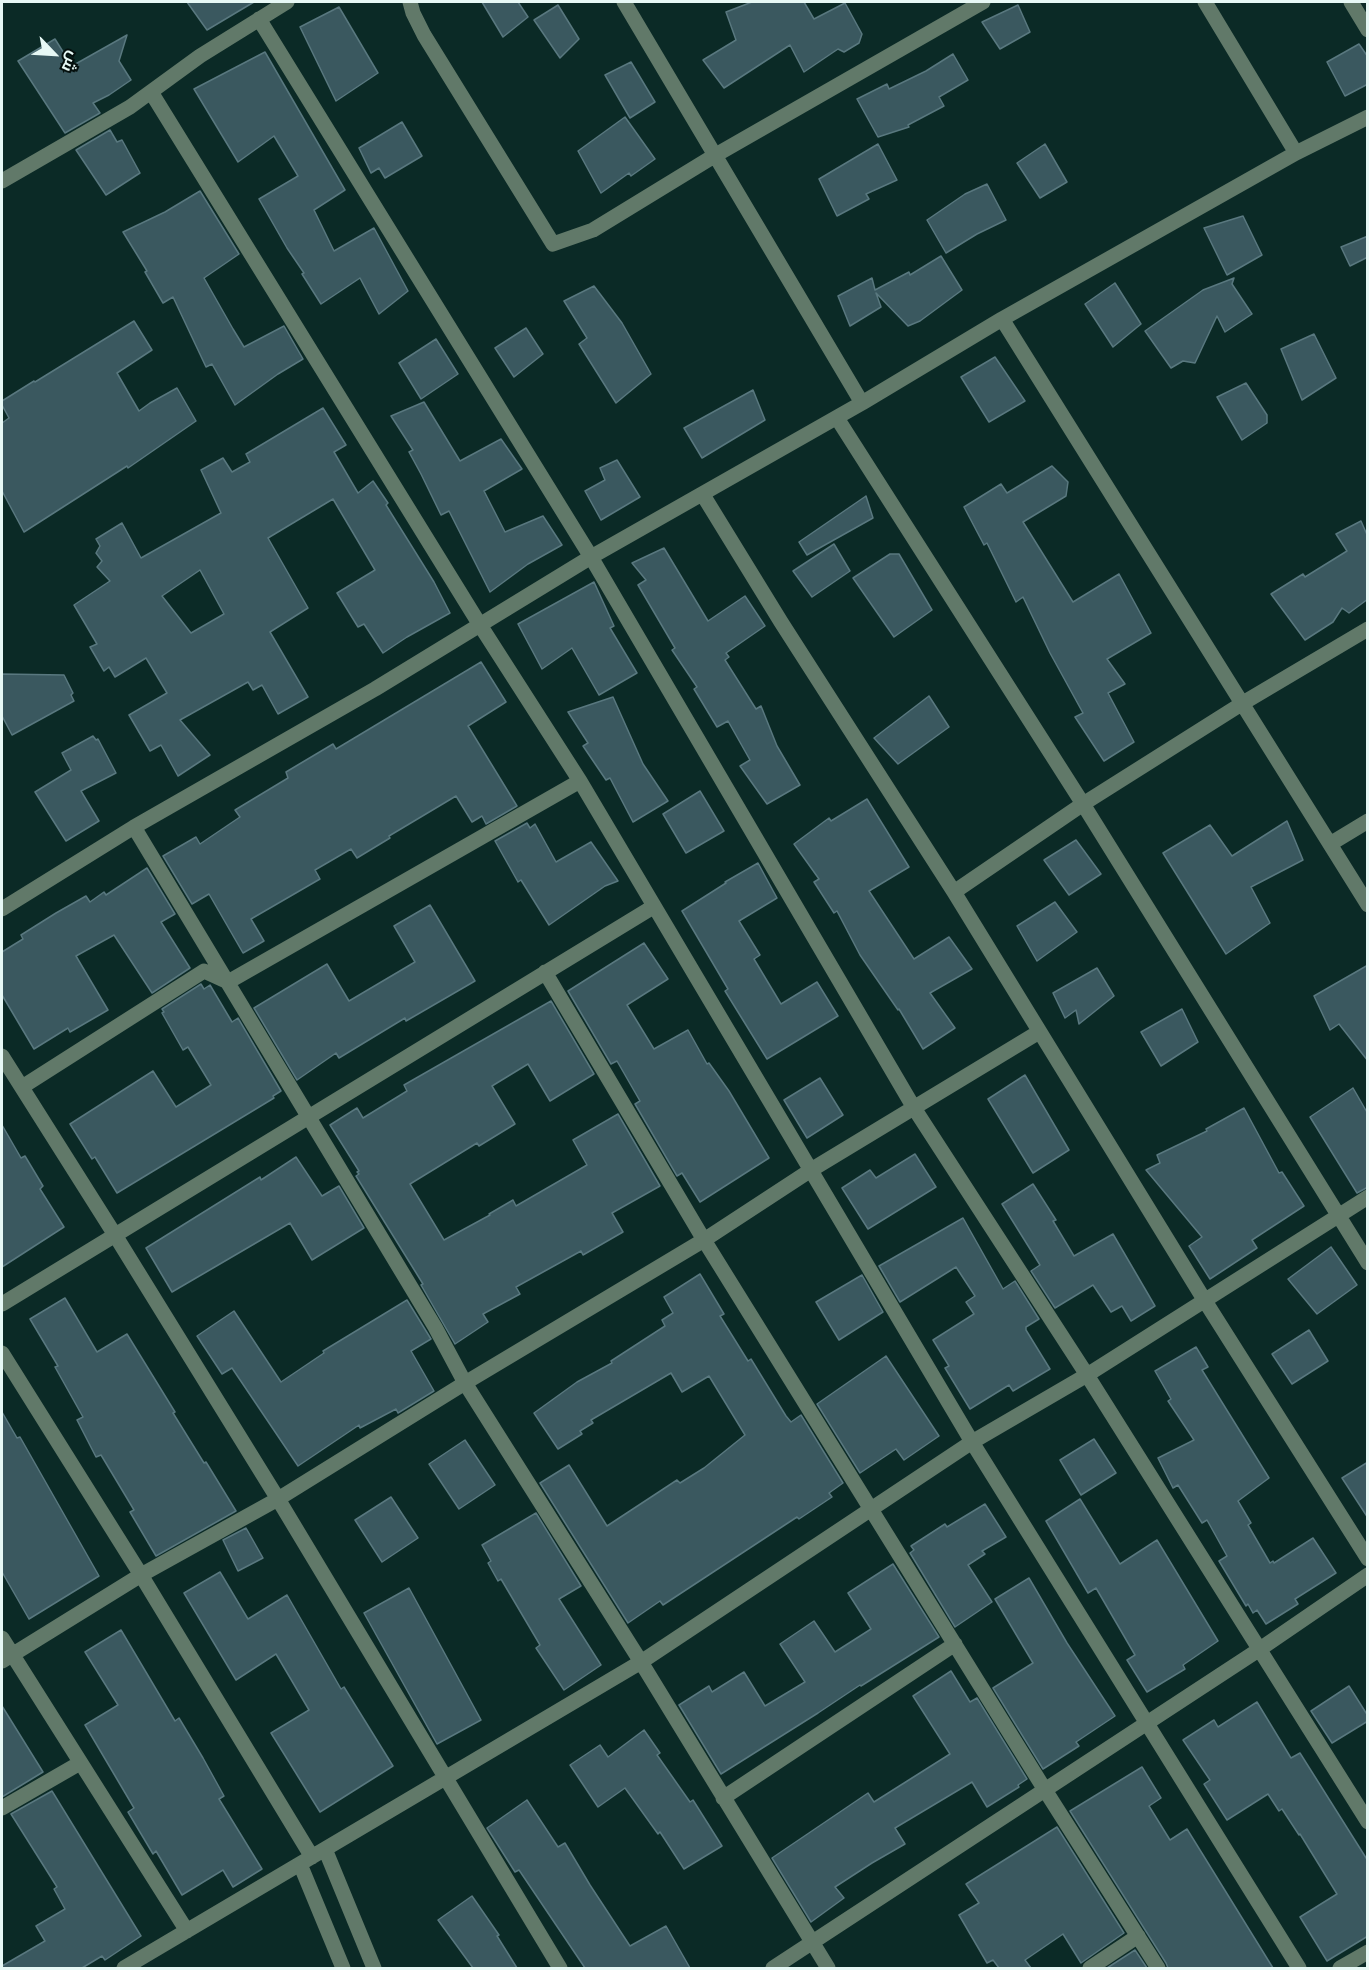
<!DOCTYPE html>
<meta charset="utf-8">
<style>
body{margin:0}
#map{position:relative;width:1369px;height:1970px;overflow:hidden;background:#0b2a26;font-family:"Work Sans",Cairo,sans-serif}
canvas{display:block}
.frame{position:absolute;inset:0;border:3px solid #e7f8f5;pointer-events:none}
.north{position:absolute;left:24px;top:24px;width:60px;height:60px;-webkit-text-stroke:4px #05100e;paint-order:stroke;rotate:115deg;font-size:16px;font-weight:700;line-height:24px;text-align:center;color:#e7f8f5}
.north::after{content:'';display:block;margin:auto;width:21px;height:27px;background:#e7f8f5;clip-path:polygon(50% 0,100% 100%,50% 72%,0 100%)}
</style>
<div id="map">
<canvas width="1369" height="1970"></canvas>
<div class="frame"></div>
<div class="north">ش</div>
</div>
<script>
const context = document.querySelector('canvas').getContext('2d');
context.lineJoin = 'round';
function fillPath(path, color) { context.fillStyle = color; context.fill(path, 'evenodd'); }
const shape = rows => new Path2D(rows.map(r => 'M' + r).join(''));
function stroke(path, color, width, dash) { context.strokeStyle = color; context.lineWidth = width; context.lineCap = dash ? 'butt' : 'round'; context.setLineDash(dash || []); context.stroke(path); }
const building = shape([
 [187,2,254,2,207,30,187,2],
 [482,2,518,2,528,17,503,37,482,2],
 [752,2,804,2,814,19,845,3,862,34,859,43,844,52,838,49,804,72,790,45,724,88,703,60,736,40,726,12,752,2],
 [558,5,579,39,560,58,534,20,558,5],
 [1018,5,1030,32,1000,49,982,22,1018,5],
 [339,7,378,73,336,101,300,27,339,7],
 [127,35,119,61,131,80,109,95,93,103,100,113,65,133,18,61,55,39,72,66,127,35],
 [1359,44,1368,57,1368,84,1345,96,1327,62,1359,44],
 [265,52,345,190,314,210,334,251,374,228,408,291,379,314,360,278,321,304,302,274,304,273,287,248,259,199,298,176,274,136,238,162,194,89,265,52],
 [953,54,968,80,939,97,944,106,908,125,909,127,878,137,857,99,887,84,889,89,926,71,953,54],
 [631,62,655,102,630,118,605,75,631,62],
 [625,117,655,159,631,176,629,173,601,193,578,151,625,117],
 [402,122,422,156,385,178,379,168,371,173,359,148,402,122],
 [110,130,117,142,122,140,140,173,106,195,76,150,110,130],
 [878,144,897,180,866,194,869,199,837,216,819,179,878,144],
 [1045,144,1067,182,1040,198,1017,163,1045,144],
 [987,184,1006,220,977,234,946,253,927,220,965,194,987,184],
 [200,191,239,254,204,278,233,329,244,347,284,326,303,359,278,374,235,405,212,364,206,367,173,297,163,303,145,272,147,271,123,232,165,212,200,191],
 [1243,216,1262,255,1227,275,1204,228,1243,216],
 [1368,236,1368,257,1350,266,1341,247,1368,236],
 [941,256,962,290,920,321,908,326,876,293,881,307,850,326,838,296,872,278,875,290,909,272,910,275,941,256],
 [1234,278,1232,284,1252,314,1225,332,1217,316,1195,363,1183,361,1171,368,1145,331,1203,290,1234,278],
 [1115,283,1141,324,1113,347,1085,304,1115,283],
 [594,286,622,323,651,374,616,403,579,344,587,338,564,301,594,286],
 [134,321,152,350,117,373,139,411,150,403,177,388,196,421,128,468,127,466,24,532,2,491,2,423,9,418,2,405,2,401,34,381,35,382,134,321],
 [526,328,543,354,514,377,495,348,526,328],
 [1314,334,1336,378,1302,400,1281,349,1314,334],
 [436,339,458,374,421,399,399,363,436,339],
 [995,357,1025,401,989,422,961,377,995,357],
 [1246,383,1267,415,1267,423,1242,440,1217,397,1246,383],
 [753,390,765,420,702,458,684,428,753,390],
 [424,402,460,461,501,439,522,469,484,491,505,532,543,516,562,545,528,564,490,592,449,511,441,515,421,474,409,452,413,450,391,416,424,402],
 [323,408,346,445,334,452,358,493,373,481,388,503,386,505,434,582,450,613,407,637,383,653,364,624,358,627,337,593,375,570,333,499,268,538,308,608,270,632,308,697,278,714,262,685,253,690,248,682,180,720,210,755,178,776,161,745,150,751,129,715,167,693,146,658,115,677,109,667,104,671,90,647,97,644,74,605,110,581,97,567,102,561,96,553,100,546,96,539,122,523,141,558,221,513,201,470,223,458,232,472,250,462,246,454,323,408],
 [200,570,224,614,191,633,162,596,200,570],
 [617,460,640,497,601,520,585,491,605,480,600,468,617,460],
 [1052,466,1068,482,1066,496,1023,522,1073,602,1119,574,1151,633,1107,659,1125,684,1108,693,1134,742,1104,761,1075,717,1083,713,1050,653,1023,597,1016,602,987,543,984,545,964,507,1001,484,1007,493,1052,466],
 [866,496,873,518,807,555,799,542,866,496],
 [1361,521,1368,537,1368,599,1349,613,1342,608,1333,622,1305,640,1271,594,1303,574,1305,577,1347,551,1336,534,1361,521],
 [834,544,850,571,812,597,793,571,834,544],
 [664,548,708,621,745,596,765,626,726,653,729,657,725,660,756,709,761,706,777,746,800,785,767,804,740,766,750,760,728,721,717,727,694,689,697,687,672,650,675,648,638,585,646,580,632,563,664,548],
 [890,554,899,554,932,610,894,637,853,578,890,554],
 [594,582,614,626,610,628,637,673,599,695,572,648,542,669,518,624,594,582],
 [481,662,506,702,468,726,517,806,486,824,482,816,472,822,456,796,389,836,390,838,357,858,351,849,315,870,320,879,251,919,264,941,243,953,209,894,192,904,163,856,196,837,200,844,240,817,235,810,288,778,286,772,333,744,336,749,481,662],
 [2,674,64,675,73,693,71,695,74,701,12,735,2,716,2,674],
 [929,696,949,727,898,764,874,738,929,696],
 [613,697,643,764,668,801,633,822,610,778,606,780,583,746,588,743,568,712,613,697],
 [93,736,96,740,98,739,116,773,81,791,99,821,66,841,35,792,71,770,62,753,93,736],
 [700,791,724,831,686,853,663,814,700,791],
 [867,799,909,867,869,891,914,959,949,937,972,969,930,993,955,1028,923,1049,899,1009,898,1010,860,955,837,911,834,913,814,882,819,879,794,844,829,818,831,821,867,799],
 [1287,821,1303,860,1251,887,1270,923,1226,954,1163,853,1210,825,1232,856,1287,821],
 [527,823,530,828,535,824,556,862,591,842,618,881,605,886,549,925,521,880,518,882,495,841,527,823],
 [1076,840,1101,874,1069,895,1044,860,1076,840],
 [758,863,777,898,739,921,760,955,754,959,781,1004,817,982,838,1016,767,1059,725,991,728,989,682,911,726,883,725,882,758,863],
 [147,868,175,914,161,922,190,968,152,993,114,935,76,956,108,1010,70,1032,68,1028,34,1049,2,995,2,952,23,939,21,935,56,913,86,896,90,902,104,892,106,895,147,868],
 [1055,902,1077,932,1037,961,1017,926,1055,902],
 [430,905,475,981,406,1021,405,1018,339,1058,336,1053,297,1080,254,1008,327,964,349,1001,415,962,394,926,430,905],
 [644,943,668,979,627,1005,654,1049,688,1030,707,1064,709,1063,729,1091,769,1158,700,1202,682,1173,677,1176,635,1104,640,1101,617,1061,611,1064,568,991,644,943],
 [1368,965,1368,1061,1339,1024,1330,1030,1314,996,1368,965],
 [1097,968,1114,996,1079,1024,1076,1010,1065,1018,1053,993,1097,968],
 [201,984,204,989,210,985,232,1022,238,1018,281,1091,273,1096,274,1098,117,1193,95,1157,92,1159,70,1124,153,1071,176,1107,211,1085,188,1047,183,1050,162,1013,164,1012,162,1009,201,984],
 [551,1001,594,1074,550,1101,528,1064,492,1086,515,1124,479,1146,477,1143,410,1184,444,1240,490,1215,489,1214,513,1200,516,1206,587,1165,573,1140,618,1114,660,1186,612,1213,623,1232,583,1255,581,1251,516,1287,520,1294,483,1314,488,1322,455,1344,421,1285,423,1284,356,1176,359,1174,357,1172,359,1171,330,1125,357,1108,363,1118,407,1091,404,1085,551,1001],
 [1182,1009,1198,1042,1161,1066,1141,1032,1182,1009],
 [1025,1075,1069,1150,1033,1173,988,1099,1025,1075],
 [820,1078,843,1115,807,1138,784,1100,820,1078],
 [1353,1088,1368,1114,1368,1187,1357,1193,1310,1117,1353,1088],
 [1244,1108,1279,1173,1282,1172,1304,1206,1252,1240,1257,1248,1210,1279,1189,1246,1202,1237,1146,1170,1160,1163,1157,1155,1207,1131,1206,1129,1244,1108],
 [2,1125,21,1158,25,1156,43,1186,40,1189,64,1227,2,1267,2,1125],
 [915,1154,936,1187,868,1229,842,1188,870,1170,876,1178,915,1154],
 [296,1157,322,1196,339,1186,364,1228,312,1260,290,1223,172,1292,146,1248,260,1177,261,1180,296,1157],
 [1033,1184,1056,1220,1053,1221,1074,1256,1113,1234,1155,1306,1131,1321,1122,1306,1111,1312,1093,1285,1055,1308,1031,1271,1040,1265,1002,1204,1033,1184],
 [963,1218,1003,1289,1015,1281,1039,1319,1026,1327,1026,1330,1050,1369,1013,1391,1009,1385,970,1409,945,1368,949,1366,933,1340,974,1314,966,1302,975,1296,956,1267,900,1302,879,1266,963,1218],
 [1331,1247,1357,1285,1317,1314,1288,1279,1331,1247],
 [700,1274,724,1314,720,1316,748,1361,751,1359,786,1416,791,1422,801,1415,843,1483,829,1493,832,1497,799,1519,797,1517,663,1605,660,1601,628,1623,540,1483,569,1465,607,1526,677,1480,680,1483,704,1468,745,1435,709,1376,682,1392,671,1373,591,1420,593,1423,580,1431,582,1434,558,1449,534,1413,577,1382,612,1363,611,1361,665,1326,662,1320,673,1313,664,1297,700,1274],
 [862,1275,883,1312,839,1340,816,1302,862,1275],
 [65,1298,97,1352,127,1334,175,1412,173,1413,204,1463,206,1462,236,1511,156,1556,130,1512,134,1510,101,1455,96,1457,77,1420,83,1417,55,1367,58,1366,30,1319,65,1298],
 [407,1300,431,1339,411,1351,434,1391,398,1413,396,1409,360,1428,359,1425,298,1466,232,1368,222,1374,197,1336,234,1311,281,1382,324,1353,323,1351,407,1300],
 [1309,1330,1328,1361,1292,1384,1272,1354,1309,1330],
 [1196,1347,1208,1367,1202,1370,1269,1478,1238,1501,1251,1523,1248,1525,1270,1563,1273,1561,1274,1563,1313,1538,1336,1573,1295,1599,1298,1604,1266,1624,1257,1610,1253,1613,1248,1604,1246,1606,1219,1561,1227,1556,1207,1520,1202,1523,1178,1485,1173,1488,1158,1458,1194,1440,1168,1401,1171,1399,1155,1371,1196,1347],
 [886,1356,939,1436,904,1460,896,1449,860,1473,817,1404,886,1356],
 [2,1412,17,1438,20,1437,99,1576,29,1619,2,1572,2,1412],
 [1094,1439,1116,1473,1081,1495,1060,1460,1094,1439],
 [465,1440,495,1485,459,1509,429,1464,465,1440],
 [1368,1462,1368,1518,1342,1478,1368,1462],
 [391,1497,418,1538,382,1562,355,1520,391,1497],
 [1080,1499,1120,1564,1157,1540,1218,1641,1183,1665,1185,1669,1147,1692,1127,1660,1135,1655,1096,1588,1088,1593,1046,1521,1080,1499],
 [985,1504,1006,1537,982,1551,985,1554,968,1565,992,1602,955,1627,910,1553,914,1550,911,1546,945,1524,947,1527,985,1504],
 [536,1513,581,1586,559,1599,601,1665,564,1690,536,1648,540,1645,501,1579,498,1581,488,1563,491,1561,482,1545,536,1513],
 [246,1528,263,1558,238,1571,223,1540,246,1528],
 [893,1564,939,1637,861,1686,860,1685,818,1713,721,1774,679,1705,709,1686,712,1692,744,1672,765,1706,805,1682,780,1644,814,1621,835,1652,871,1629,848,1593,893,1564],
 [220,1572,248,1619,287,1595,341,1689,344,1687,393,1766,320,1812,271,1733,309,1710,276,1654,236,1680,184,1593,220,1572],
 [1029,1578,1067,1643,1115,1716,1076,1742,1079,1746,1043,1769,993,1688,1033,1663,995,1599,1029,1578],
 [409,1588,481,1720,437,1744,364,1613,409,1588],
 [121,1630,175,1721,179,1718,203,1758,224,1796,219,1799,262,1869,233,1887,223,1870,182,1895,156,1851,153,1854,128,1812,134,1808,85,1725,118,1705,85,1652,121,1630],
 [951,1671,970,1702,977,1698,1027,1779,1018,1785,1019,1787,987,1807,972,1782,895,1828,905,1844,872,1863,835,1887,844,1898,811,1922,772,1858,868,1793,874,1802,950,1754,913,1696,951,1671],
 [1349,1686,1368,1716,1368,1721,1332,1743,1311,1711,1349,1686],
 [1257,1702,1291,1758,1300,1753,1368,1861,1368,1936,1327,1961,1300,1917,1337,1894,1300,1834,1299,1835,1282,1809,1279,1811,1268,1794,1227,1820,1204,1784,1210,1780,1183,1740,1214,1720,1218,1727,1257,1702],
 [2,1706,43,1772,2,1797,2,1706],
 [644,1730,660,1753,657,1755,690,1802,693,1800,722,1846,684,1869,660,1832,658,1834,625,1788,598,1807,570,1765,600,1745,608,1757,644,1730],
 [1142,1767,1161,1798,1149,1806,1170,1840,1187,1829,1273,1968,1168,1968,1166,1963,1070,1811,1142,1767],
 [52,1791,141,1936,105,1960,102,1956,82,1968,2,1968,2,1966,45,1941,36,1926,65,1909,54,1889,57,1887,11,1814,52,1791],
 [527,1800,558,1847,565,1843,590,1885,630,1946,666,1926,690,1968,585,1968,519,1870,515,1872,487,1828,527,1800],
 [1057,1827,1124,1933,1081,1963,1063,1934,1025,1960,1031,1968,999,1968,993,1960,987,1963,959,1915,979,1903,966,1884,1057,1827],
 [472,1896,499,1935,497,1936,517,1968,473,1968,438,1920,472,1896],
 [1135,1950,1147,1968,1107,1968,1135,1950]
]);
const minor = shape([
 [410,2,413,13,424,35,553,244,593,230,714,156,983,2],
 [624,2,862,403],
 [1205,2,1296,153],
 [1351,2,1368,30],
 [259,19,591,557,914,1108,1087,1375,1368,1822],
 [151,92,480,625,580,781,972,1442,1299,1968],
 [2,181,130,107,200,56,287,2],
 [1002,319,1368,905],
 [837,418,1083,804,1368,1263],
 [703,495,781,622,954,892,1205,1301,1368,1559],
 [134,827,435,1327,465,1383,641,1662,828,1968],
 [1330,844,1368,821],
 [954,892,1083,804,1243,703,1368,629],
 [2,909,134,827,375,689,591,557,862,403,1002,319,1296,153,1368,117],
 [545,972,704,1240,1045,1790,1158,1968],
 [2,1056,115,1235,278,1499,560,1968],
 [22,1087,204,971,228,982,580,781],
 [2,1304,653,907],
 [2,1353,141,1575,312,1857],
 [2,1638,187,1931],
 [2,1661,141,1575,278,1499,465,1383,704,1240,811,1170,1039,1032],
 [723,1798,955,1644],
 [2,1808,80,1763],
 [325,1849,374,1968],
 [300,1864,343,1968],
 [124,1968,641,1662,972,1442,1087,1375,1368,1197],
 [773,1968,1260,1649,1368,1575],
 [1090,1968,1138,1936],
 [1340,1968,1368,1952]
]);
fillPath(building, '#3a585f');
stroke(building, '#59787f', 1.5);
stroke(minor, '#617969', 15);
</script>
